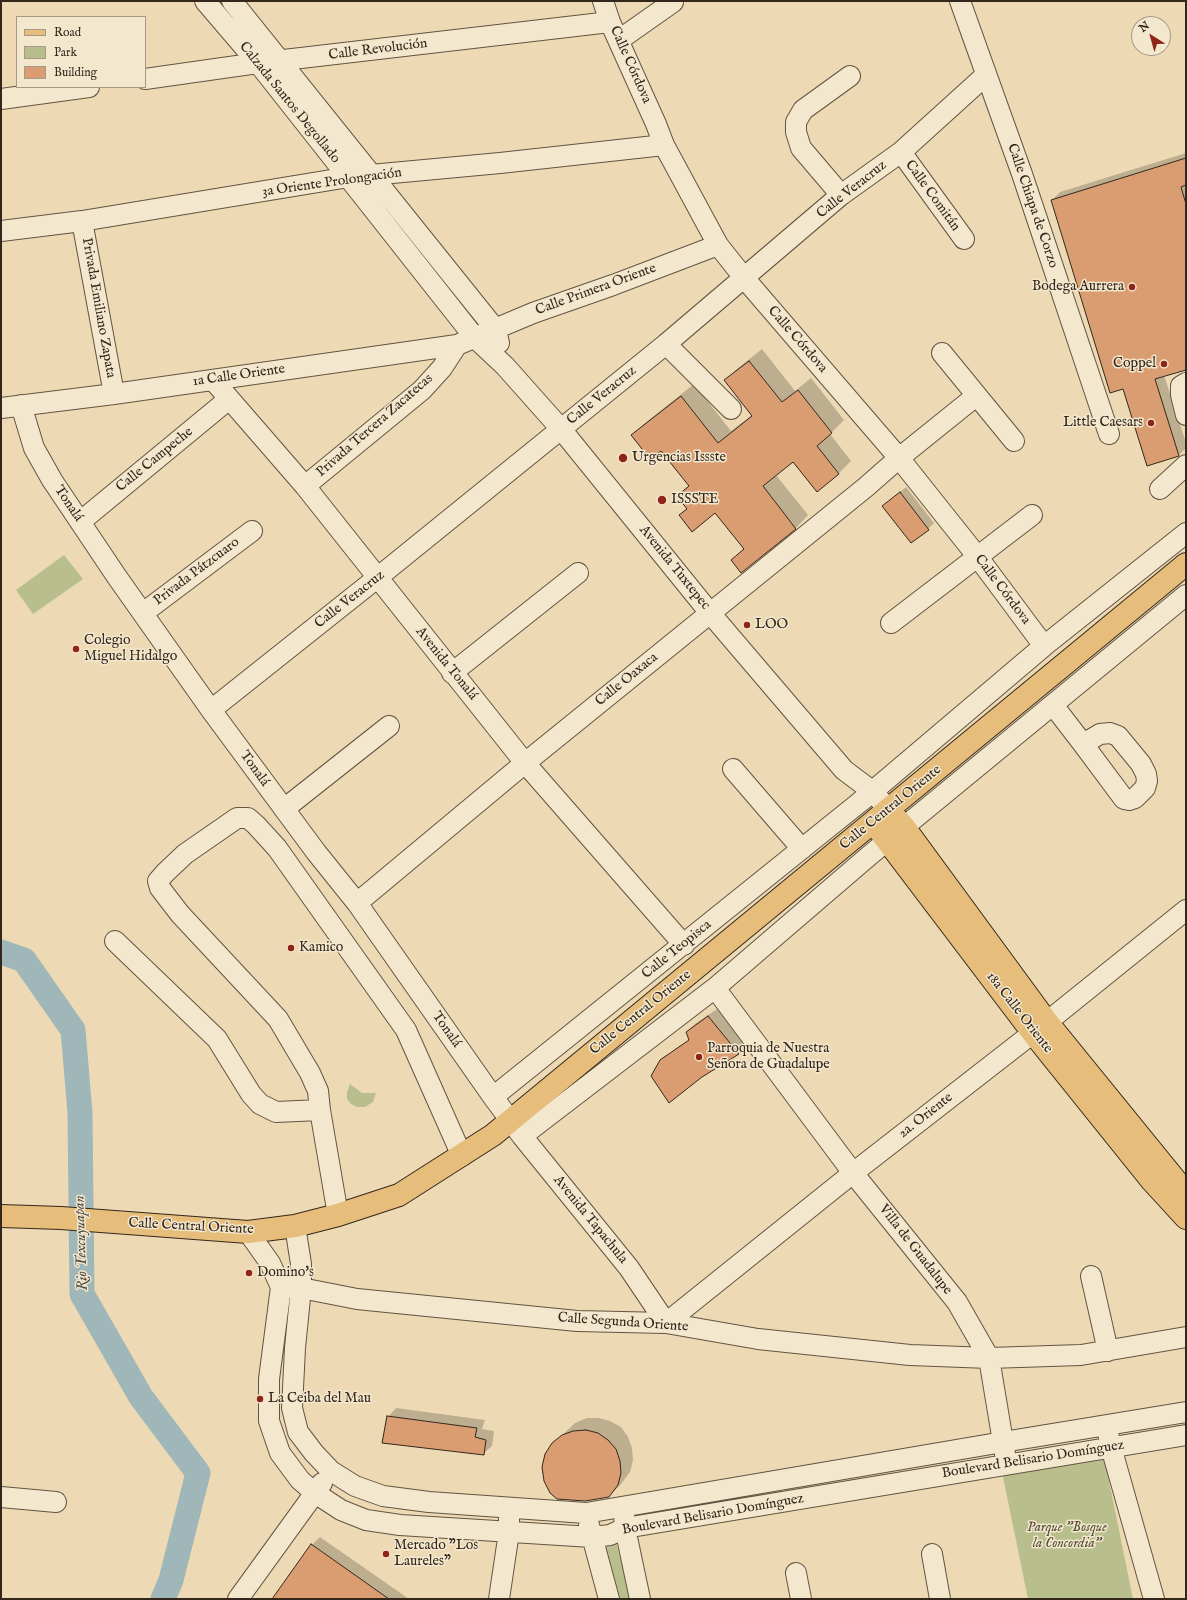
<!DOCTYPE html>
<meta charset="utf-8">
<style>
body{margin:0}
#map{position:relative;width:1187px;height:1600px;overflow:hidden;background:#eddab4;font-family:"IM FELL English",serif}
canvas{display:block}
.frame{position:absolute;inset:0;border:2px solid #33271c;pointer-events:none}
.legend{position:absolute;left:16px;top:16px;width:130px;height:72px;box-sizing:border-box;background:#f3e7ce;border:1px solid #a69a87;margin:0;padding:5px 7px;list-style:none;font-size:12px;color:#33271c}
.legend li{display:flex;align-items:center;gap:8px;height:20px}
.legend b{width:20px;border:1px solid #a69a87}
.north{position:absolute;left:1131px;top:16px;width:40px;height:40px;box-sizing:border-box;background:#f3e7ce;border:1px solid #a69a87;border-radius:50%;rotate:323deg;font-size:11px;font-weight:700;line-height:16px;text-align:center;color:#33271c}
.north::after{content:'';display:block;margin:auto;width:14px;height:18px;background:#8f2418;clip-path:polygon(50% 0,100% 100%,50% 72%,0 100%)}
</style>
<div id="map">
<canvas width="1187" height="1600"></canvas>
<div class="frame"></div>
<ul class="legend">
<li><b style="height:5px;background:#e6bd7a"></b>Road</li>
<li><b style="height:11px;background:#b9bf8c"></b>Park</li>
<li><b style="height:11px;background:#da9c71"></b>Building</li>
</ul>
<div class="north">N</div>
</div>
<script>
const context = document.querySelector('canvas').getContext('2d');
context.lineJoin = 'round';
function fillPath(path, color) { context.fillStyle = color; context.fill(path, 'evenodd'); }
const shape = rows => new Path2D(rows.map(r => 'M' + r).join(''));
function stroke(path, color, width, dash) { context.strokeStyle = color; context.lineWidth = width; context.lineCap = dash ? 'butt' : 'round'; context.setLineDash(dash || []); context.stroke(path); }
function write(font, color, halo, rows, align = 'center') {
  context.font = font + ' "IM FELL English",serif'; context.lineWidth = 3; context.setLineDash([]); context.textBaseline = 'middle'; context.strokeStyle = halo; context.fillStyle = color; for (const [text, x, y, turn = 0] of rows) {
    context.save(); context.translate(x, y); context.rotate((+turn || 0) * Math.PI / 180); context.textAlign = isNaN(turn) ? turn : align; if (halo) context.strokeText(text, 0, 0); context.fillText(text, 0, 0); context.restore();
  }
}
const green = shape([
 [64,555,83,579,33,614,16,590],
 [350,1084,362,1093,376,1093,373,1102,365,1107,357,1107,351,1104,347,1099,347,1092],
 [1103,1451,1133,1599,1028,1599,1002,1472],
 [616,1543,631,1599,612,1599,598,1550]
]);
const shadow = shape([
 [1186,153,1186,369,1164,375,1186,443,1186,448,1179,455,1148,465,1123,388,1052,200,1060,192],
 [762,349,795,391,811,378,844,420,830,434,851,461,839,473,817,490,794,460,776,475,808,515,796,528,742,572,732,560,744,548,716,512,680,515,687,508,678,496,689,485,661,449,632,435,645,423,694,384,731,431,752,415,725,380,738,368],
 [906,487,934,523,928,529,883,506],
 [717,1009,747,1045,738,1053,660,1060,665,1056,665,1057,693,1038,692,1036,668,1053,689,1038,687,1033,695,1024],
 [396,1408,485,1420,482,1429,494,1431,492,1446,483,1454,388,1417],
 [587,1418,599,1418,610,1421,621,1427,628,1437,632,1448,633,1460,630,1472,621,1484,608,1497,553,1444,575,1423],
 [320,1537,409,1599,273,1599,312,1545]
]);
const river = shape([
 [1,952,24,960,73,1030,80,1113,82,1294,141,1397,198,1473,171,1580,163,1599]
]);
const building = shape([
 [1186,158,1186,185,1181,187,1186,204,1186,370,1155,379,1179,456,1147,466,1123,389,1110,393,1051,200,1186,158],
 [749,361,782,402,798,390,832,433,817,446,839,474,817,492,793,462,763,486,796,529,741,573,731,560,744,549,715,513,692,532,679,515,687,509,677,496,689,486,661,451,650,459,631,435,681,396,718,443,752,416,724,380,749,361],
 [900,492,929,530,911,543,882,506,900,492],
 [708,1016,739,1054,702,1077,669,1103,651,1076,660,1060,689,1040,686,1032,708,1016],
 [387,1416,477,1428,475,1437,486,1440,484,1455,382,1443,387,1416],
 [586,1430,598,1433,608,1440,616,1449,620,1461,621,1473,618,1485,609,1497,585,1501,557,1499,550,1493,544,1481,542,1467,545,1454,552,1443,562,1435,573,1431,586,1430],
 [311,1544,389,1599,272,1599,311,1544]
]);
const minor = shape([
 [205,1,258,63,475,338,505,366,561,429,710,613,844,770,872,791,889,810],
 [232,1,496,330,499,343],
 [603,1,610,22,656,124,664,145,718,245,745,279,899,458,977,556,1044,646],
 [960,1,1022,174,1109,434],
 [619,40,673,2],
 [145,79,258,63,610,22],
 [1,99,89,87],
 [901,152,964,239],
 [841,195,801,148,796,132,796,122,803,110,850,76],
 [82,221,114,394],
 [1,231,82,221,349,177,500,163,664,145],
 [666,344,731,409],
 [942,353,1014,441],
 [213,380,305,486,525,763,684,945],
 [1186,383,1181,386,1181,395,1186,415],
 [21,405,34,448,52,480,117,577,211,710,316,852,357,903,493,1097,522,1136,629,1268,666,1323,853,1173,1047,1022,1186,910],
 [1,408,114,394,457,345,533,313,613,285,718,245],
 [305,486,422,390,442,368,457,345],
 [1160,489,1186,465],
 [80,522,229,399],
 [143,613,252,531],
 [891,623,1032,515],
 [452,673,578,573],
 [1053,705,1083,744,1124,799,1129,800,1135,798,1145,788,1147,781,1146,774,1141,764,1118,736,1110,733,1100,734,1083,744],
 [211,710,377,578,666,344,841,195,901,152,986,75],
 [733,769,802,849],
 [284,809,389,726],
 [357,903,525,763,866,487,899,458,976,396],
 [115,941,217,1039,251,1094,260,1104,276,1112,320,1110,338,1215],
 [715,988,853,1173,957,1302,989,1358,1005,1454],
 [493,1097,860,802,1044,646,1186,533],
 [320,1110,318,1091,310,1073,278,1019,180,914,160,888,158,881,165,873,185,854,237,818,248,818,256,825,277,848,406,1030,462,1156],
 [522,1136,715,988,870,855,1186,595],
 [295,1226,301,1264,301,1288,295,1348,292,1408,298,1432,314,1453,331,1471,355,1486,383,1496,429,1502,586,1513,1003,1442,1186,1412],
 [248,1232,270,1263,281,1287,269,1379,269,1421,280,1453,300,1480,315,1493,341,1510,366,1520,400,1525,592,1537,610,1535,625,1528,1186,1435],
 [1091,1276,1108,1351],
 [289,1287,301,1288,357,1299,577,1321,666,1323,758,1339,910,1355,989,1358,1081,1355,1186,1337],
 [1108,1433,1111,1447,1154,1599],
 [1,1497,56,1502],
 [624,1515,625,1528,640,1599],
 [589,1525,609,1599],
 [932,1554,940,1599],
 [796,1573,801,1599],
 [238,1599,322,1483],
 [499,1599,509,1532,509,1518]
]);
const major = shape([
 [889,810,904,827,1047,1022,1186,1193],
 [873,822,1033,1033,1152,1181,1186,1218],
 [1,1216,61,1218,248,1232,295,1226,338,1215,399,1195,493,1135,1186,564]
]);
const markers = [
 [1132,287,4,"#8f2418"],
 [1164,364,4,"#8f2418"],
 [1151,423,4,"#8f2418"],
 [623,458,5,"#8f2418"],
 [662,500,5,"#8f2418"],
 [747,625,4,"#8f2418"],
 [76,649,4,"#8f2418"],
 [291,948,4,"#8f2418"],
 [699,1057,4,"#8f2418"],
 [249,1273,4,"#8f2418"],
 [260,1399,4,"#8f2418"],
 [386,1554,4,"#8f2418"]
];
const streetNames = [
 ["Calle Revolución",378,50,-7],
 ["Calle Córdova",630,65,66],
 ["Calzada Santos Degollado",289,103,51],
 ["3a Oriente Prolongación",332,183,-8],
 ["Calle Veracruz",852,190,-38],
 ["Calle Comitán",932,196,54],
 ["Calle Chiapa de Corzo",1032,206,71],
 ["Calle Primera Oriente",596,290,-20],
 ["Privada Emiliano Zapata",98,308,80],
 ["Calle Córdova",797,340,49],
 ["1a Calle Oriente",239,376,-8],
 ["Calle Veracruz",602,396,-39],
 ["Privada Tercera Zacatecas",375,426,-41],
 ["Calle Campeche",155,460,-39],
 ["Tonalá",68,504,56],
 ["Avenida Tuxtepec",674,568,51],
 ["Privada Pátzcuaro",197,572,-37],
 ["Calle Córdova",1002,590,53],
 ["Calle Veracruz",350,600,-38],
 ["Avenida Tonalá",446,664,51],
 ["Calle Oaxaca",627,680,-39],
 ["Tonalá",254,769,54],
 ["Calle Central Oriente",891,808,-39],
 ["Calle Teopisca",677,950,-39],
 ["Calle Central Oriente",641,1013,-39],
 ["18a Calle Oriente",1019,1013,52],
 ["Tonalá",446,1030,55],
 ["2a. Oriente",926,1116,-38],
 ["Avenida Tapachula",590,1220,51],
 ["Calle Central Oriente",191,1227,3],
 ["Villa de Guadalupe",915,1250,52],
 ["Calle Segunda Oriente",623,1323,4],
 ["Boulevard Belisario Domínguez",1033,1460,-9],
 ["Boulevard Belisario Domínguez",713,1515,-10]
];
const poiNames = [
 ["Bodega Aurrera",1124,287,"right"],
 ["Coppel",1156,364,"right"],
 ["Little Caesars",1143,423,"right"],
 ["Urgencias Issste",632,458],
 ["ISSSTE",671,500],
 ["LOO",755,625],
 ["Colegio",84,641],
 ["Miguel Hidalgo",84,657],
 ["Kamico",299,948],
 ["Parroquia de Nuestra",707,1049],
 ["Señora de Guadalupe",707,1065],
 ["Domino's",257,1273],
 ["La Ceiba del Mau",268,1399],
 ["Mercado \"Los",394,1546],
 ["Laureles\"",394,1562]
];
const parkNames = [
 ["Parque \"Bosque",1067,1528],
 ["la Concordia\"",1067,1544]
];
const waterNames = [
 ["Rio Texcuyuapan",82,1243,-92]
];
fillPath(green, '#b9bf8c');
fillPath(shadow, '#0003');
stroke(river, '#a0b7b9', 25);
fillPath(building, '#da9c71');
stroke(building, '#33271c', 1);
stroke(minor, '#625442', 22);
stroke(major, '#33271c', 24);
stroke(minor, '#f3e7ce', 20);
stroke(major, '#e6bd7a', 22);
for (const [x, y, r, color] of markers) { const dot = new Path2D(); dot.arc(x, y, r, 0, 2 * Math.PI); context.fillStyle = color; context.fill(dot); stroke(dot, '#f3e7ce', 1.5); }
write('14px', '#33271c', '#f3e7ce', streetNames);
write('14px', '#33271c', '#f3e7ce', poiNames, 'left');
write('italic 14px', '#544d38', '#f3e7ce', parkNames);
write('italic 15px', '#4e4b43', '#f3e7ce', waterNames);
</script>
